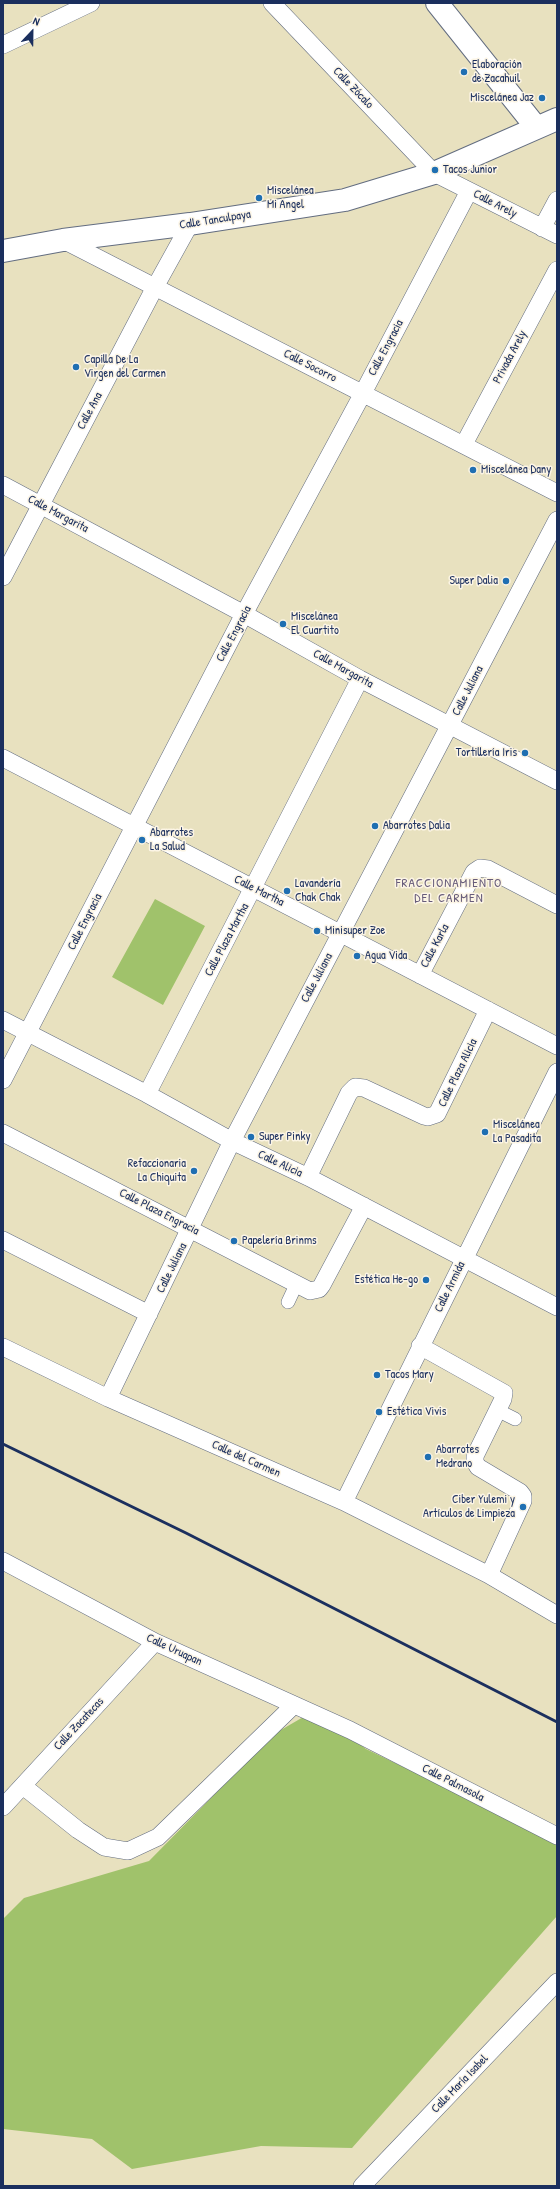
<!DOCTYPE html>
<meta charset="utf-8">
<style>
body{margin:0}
#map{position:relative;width:560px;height:2189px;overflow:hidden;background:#e8e1bf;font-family:"Patrick Hand",sans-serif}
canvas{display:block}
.frame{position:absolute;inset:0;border:4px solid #1b2f5e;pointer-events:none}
.north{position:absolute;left:12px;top:12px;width:40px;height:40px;-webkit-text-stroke:3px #fcf5e5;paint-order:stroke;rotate:22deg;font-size:11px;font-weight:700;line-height:16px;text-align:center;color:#1b2f5e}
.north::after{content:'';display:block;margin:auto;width:14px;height:18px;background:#1b2f5e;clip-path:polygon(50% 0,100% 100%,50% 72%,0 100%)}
</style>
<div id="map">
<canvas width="560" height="2189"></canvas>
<div class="frame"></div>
<div class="north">N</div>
</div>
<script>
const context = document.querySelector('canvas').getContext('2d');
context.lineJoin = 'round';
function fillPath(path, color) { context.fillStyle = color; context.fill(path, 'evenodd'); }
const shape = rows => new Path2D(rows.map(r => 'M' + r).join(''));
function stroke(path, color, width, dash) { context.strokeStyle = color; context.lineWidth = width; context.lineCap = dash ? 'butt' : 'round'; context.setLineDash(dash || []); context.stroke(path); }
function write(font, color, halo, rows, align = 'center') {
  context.font = font + ' "Patrick Hand",sans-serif'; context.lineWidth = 3; context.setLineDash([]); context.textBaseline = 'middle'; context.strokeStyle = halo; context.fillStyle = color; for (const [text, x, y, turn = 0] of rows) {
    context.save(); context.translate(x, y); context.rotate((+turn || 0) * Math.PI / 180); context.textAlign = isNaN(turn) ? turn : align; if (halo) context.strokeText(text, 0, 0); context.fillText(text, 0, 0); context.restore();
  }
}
const green = shape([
 [155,899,205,926,163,1005,112,977],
 [305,1716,339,1728,366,1749,557,1841,557,1916,352,2148,261,2146,132,2169,92,2139,3,2129,3,1919,24,1898,149,1861,274,1734]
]);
const pedestrian = shape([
 [288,1302,296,1285],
 [497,1410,515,1419]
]);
const minor = shape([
 [272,3,434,173,557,235],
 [3,45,91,3],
 [542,228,557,200],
 [63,240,557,493],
 [464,444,557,270],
 [3,485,244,614,360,679,557,781],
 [3,577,154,289,190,224],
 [3,758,557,1046],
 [420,975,474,872,480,868,488,869,557,905],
 [3,1020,147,1094,232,1141,308,1177,557,1307],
 [3,1080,244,614,363,393,469,191],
 [147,1094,360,679],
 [3,1133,310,1291,319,1289,322,1285,364,1206],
 [308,1177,349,1093,355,1087,364,1088,424,1116,428,1117,437,1114,488,1010],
 [3,1240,149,1314],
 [3,1347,108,1398,344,1502,489,1575,523,1501,523,1496,520,1492,478,1467,475,1462,475,1456,503,1399,504,1393,420,1346],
 [108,1398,232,1141,557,520],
 [344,1502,557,1072],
 [3,1561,155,1642,350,1730,557,1836],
 [489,1575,557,1615],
 [23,1786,78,1830,104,1847,128,1851,158,1837,294,1705],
 [3,1807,155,1642],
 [362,2186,557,1982]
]);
const tertiary = shape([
 [437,3,536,127],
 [3,251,63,240,190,224,345,200,434,173,557,119]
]);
const rail = shape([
 [3,1444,186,1533,557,1722]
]);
const markers = [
 [464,72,4,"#1f6fb2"],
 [542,98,4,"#1f6fb2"],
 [435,170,4,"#1f6fb2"],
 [259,198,4,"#1f6fb2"],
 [76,367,4,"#1f6fb2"],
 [473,470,4,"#1f6fb2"],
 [506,581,4,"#1f6fb2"],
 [283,624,4,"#1f6fb2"],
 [525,753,4,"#1f6fb2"],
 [375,826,4,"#1f6fb2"],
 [142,840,4,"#1f6fb2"],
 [287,891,4,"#1f6fb2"],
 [317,931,4,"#1f6fb2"],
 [357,956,4,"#1f6fb2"],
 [485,1132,4,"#1f6fb2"],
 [251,1137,4,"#1f6fb2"],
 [194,1171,4,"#1f6fb2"],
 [234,1241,4,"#1f6fb2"],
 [426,1280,4,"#1f6fb2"],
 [377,1375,4,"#1f6fb2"],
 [379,1412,4,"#1f6fb2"],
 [428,1457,4,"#1f6fb2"],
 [523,1507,4,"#1f6fb2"]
];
const poiNames = [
 ["Elaboración",472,65],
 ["de Zacahuil",472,79],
 ["Miscelánea Jaz",534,98,"right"],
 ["Tacos Junior",443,170],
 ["Miscelánea",267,191],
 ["Mi Angel",267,205],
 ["Capilla De La",84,360],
 ["Virgen del Carmen",84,374],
 ["Miscelánea Dany",481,470],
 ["Super Dalia",498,581,"right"],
 ["Miscelánea",291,617],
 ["El Cuartito",291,631],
 ["Tortillería Iris",517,753,"right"],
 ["Abarrotes Dalia",383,826],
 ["Abarrotes",150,833],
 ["La Salud",150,847],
 ["Lavandería",295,884],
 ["Chak Chak",295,898],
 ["Minisuper Zoe",325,931],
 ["Agua Vida",365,956],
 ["Miscelánea",493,1125],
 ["La Pasadita",493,1139],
 ["Super Pinky",259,1137],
 ["Refaccionaria",186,1164,"right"],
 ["La Chiquita",186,1178,"right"],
 ["Papelería Brinms",242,1241],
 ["Estética He-go",418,1280,"right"],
 ["Tacos Mary",385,1375],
 ["Estética Vivis",387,1412],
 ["Abarrotes",436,1450],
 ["Medrano",436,1464],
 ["Ciber Yulemi y",515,1500,"right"],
 ["Artículos de Limpieza",515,1514,"right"]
];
const streetNames = [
 ["Calle Zócalo",353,88,46],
 ["Calle Arely",495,204,27],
 ["Calle Tanculpaya",215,220,-9],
 ["Calle Engracia",386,348,-62],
 ["Privada Arely",510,357,-62],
 ["Calle Socorro",310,366,27],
 ["Calle Ana",90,411,-62],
 ["Calle Margarita",58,514,28],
 ["Calle Engracia",234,634,-62],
 ["Calle Margarita",343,669,29],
 ["Calle Juliana",468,691,-63],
 ["Calle Martha",259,891,27],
 ["Calle Engracia",85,922,-63],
 ["Calle Plaza Martha",227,940,-62],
 ["Calle Karla",435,946,-62],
 ["Calle Juliana",317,978,-62],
 ["Calle Plaza Alicia",458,1073,-64],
 ["Calle Alicia",280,1164,25],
 ["Calle Plaza Engracia",159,1212,27],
 ["Calle Juliana",172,1268,-64],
 ["Calle Armida",450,1287,-64],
 ["Calle del Carmen",246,1459,24],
 ["Calle Uruapan",174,1650,25],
 ["Calle Zacatecas",79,1724,-47],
 ["Calle Palmasola",453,1783,27],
 ["Calle María Isabel",460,2084,-46]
];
const neighbourhoodNames = [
 ["FRACCIONAMIENTO",449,884],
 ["DEL CARMEN",449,899]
];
fillPath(green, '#a0c26b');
stroke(pedestrian, '#636d80', 14);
stroke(minor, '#636d80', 18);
stroke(tertiary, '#636d80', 24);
stroke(pedestrian, '#fff', 13);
stroke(minor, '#fff', 17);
stroke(tertiary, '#fff', 22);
stroke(rail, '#1b2f5e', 3);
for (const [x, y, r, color] of markers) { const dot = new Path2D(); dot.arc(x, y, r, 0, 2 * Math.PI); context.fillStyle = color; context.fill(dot); stroke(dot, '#fcf5e5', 1.5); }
write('12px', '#1b2f5e', '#fcf5e5', poiNames, 'left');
write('12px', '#1b2f5e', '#fcf5e5', streetNames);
context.letterSpacing = '1px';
write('13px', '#675c7a', '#fcf5e5', neighbourhoodNames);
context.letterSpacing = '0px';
</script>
